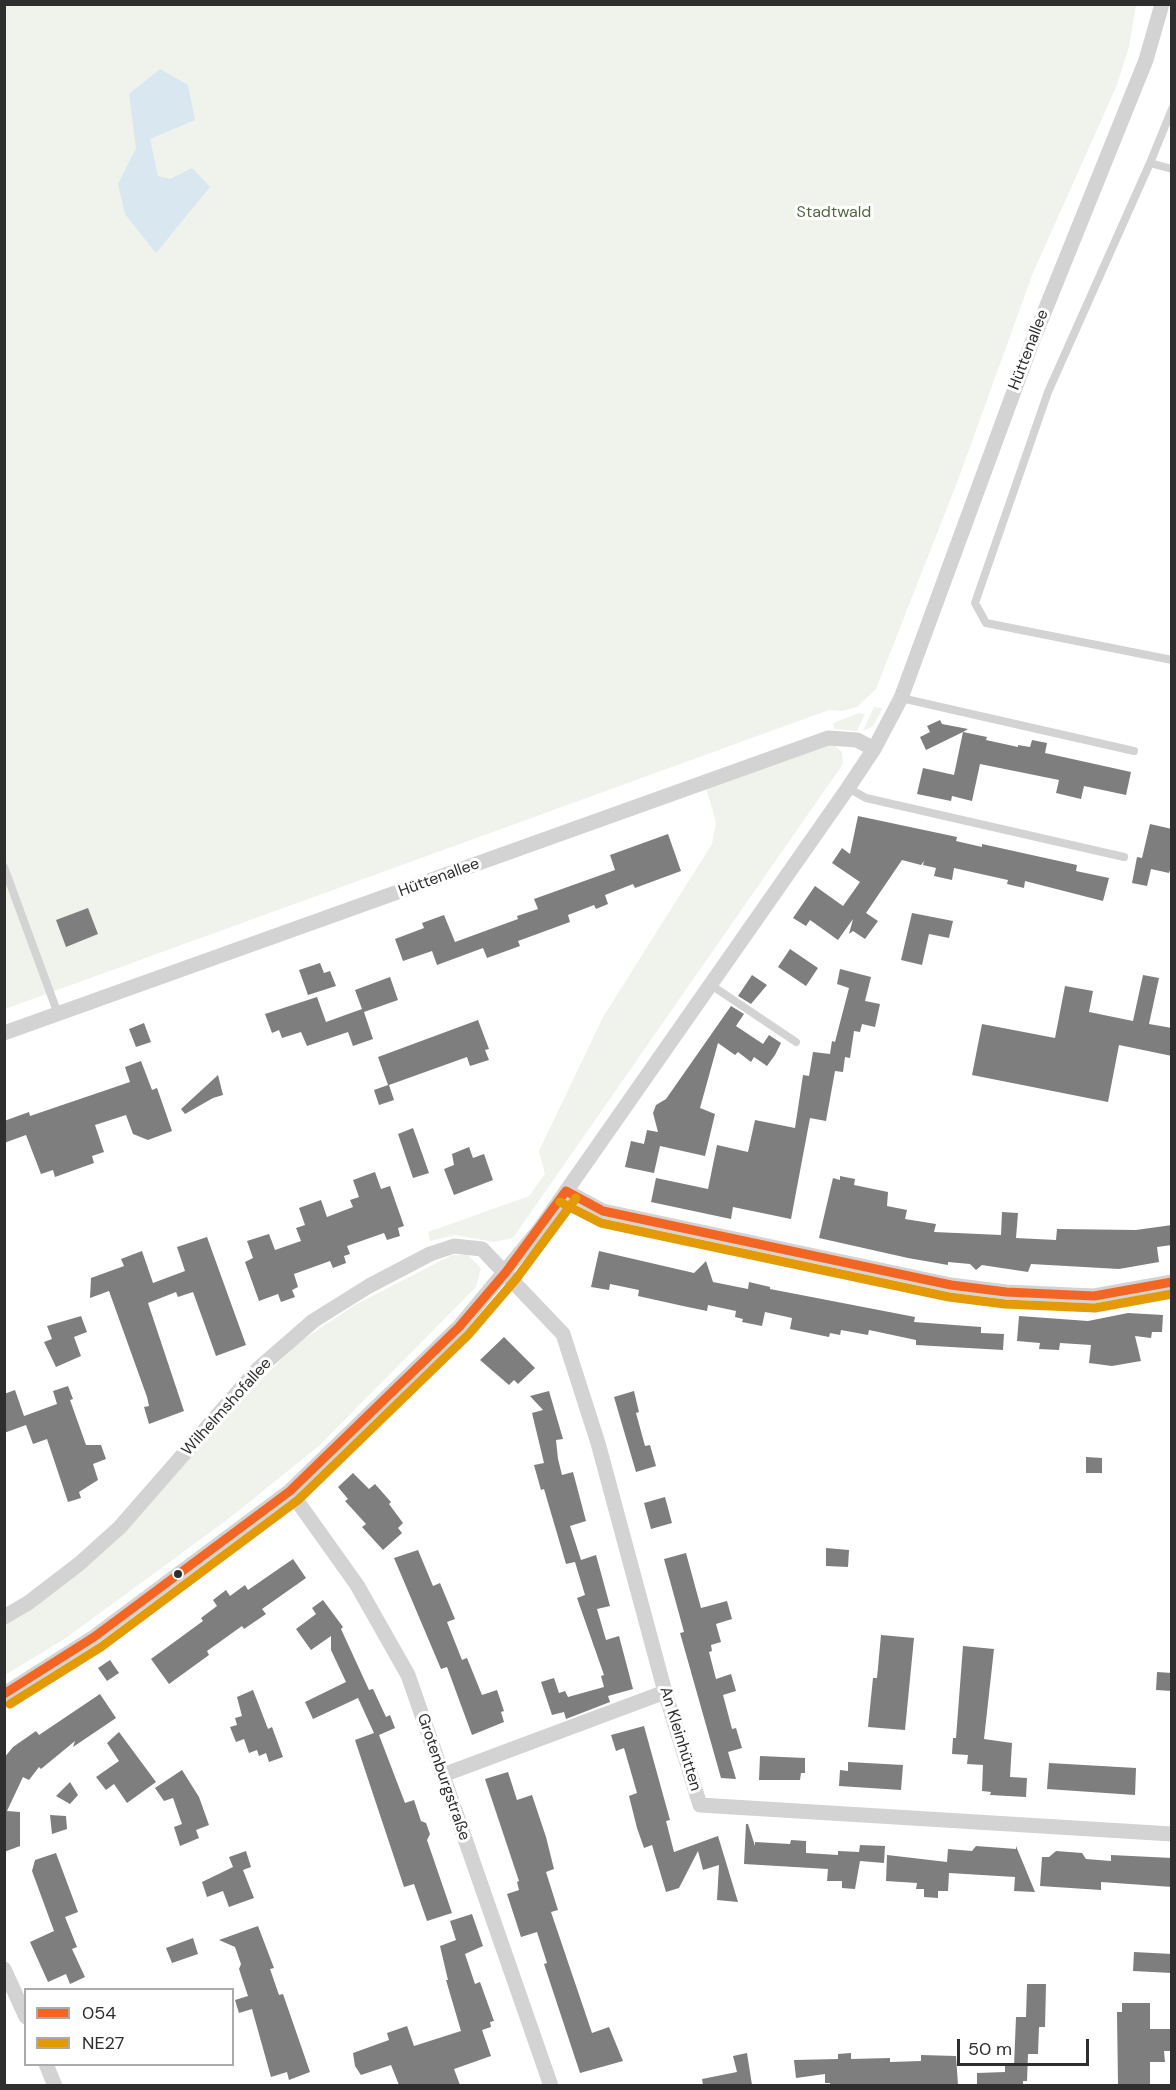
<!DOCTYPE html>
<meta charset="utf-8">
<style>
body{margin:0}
#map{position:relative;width:1176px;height:2090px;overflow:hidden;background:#fff;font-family:"DM Sans",sans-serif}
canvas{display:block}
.frame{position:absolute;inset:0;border:6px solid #2e2e2e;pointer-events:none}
.legend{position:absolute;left:24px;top:1988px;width:210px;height:78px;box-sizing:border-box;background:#fff;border:2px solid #ababab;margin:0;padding:8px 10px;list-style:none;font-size:18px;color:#2e2e2e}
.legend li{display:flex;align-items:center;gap:12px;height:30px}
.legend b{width:30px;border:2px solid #ababab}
.scale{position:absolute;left:957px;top:2039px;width:132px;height:27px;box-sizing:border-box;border:3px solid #2e2e2e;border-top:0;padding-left:8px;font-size:18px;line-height:21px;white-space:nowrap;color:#2e2e2e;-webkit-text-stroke:4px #fff;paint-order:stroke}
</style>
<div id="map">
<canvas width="1176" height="2090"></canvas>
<div class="frame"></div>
<ul class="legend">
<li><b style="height:8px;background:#f26522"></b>054</li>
<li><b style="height:8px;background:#e39a05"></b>NE27</li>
</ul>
<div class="scale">50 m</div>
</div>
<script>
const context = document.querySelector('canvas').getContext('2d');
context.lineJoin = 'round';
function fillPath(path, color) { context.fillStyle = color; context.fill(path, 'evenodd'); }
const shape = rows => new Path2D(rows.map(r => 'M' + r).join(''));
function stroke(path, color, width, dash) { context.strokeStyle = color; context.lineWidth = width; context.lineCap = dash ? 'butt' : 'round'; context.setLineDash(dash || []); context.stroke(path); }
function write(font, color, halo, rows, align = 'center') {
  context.font = font + ' "DM Sans",sans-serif'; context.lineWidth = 6; context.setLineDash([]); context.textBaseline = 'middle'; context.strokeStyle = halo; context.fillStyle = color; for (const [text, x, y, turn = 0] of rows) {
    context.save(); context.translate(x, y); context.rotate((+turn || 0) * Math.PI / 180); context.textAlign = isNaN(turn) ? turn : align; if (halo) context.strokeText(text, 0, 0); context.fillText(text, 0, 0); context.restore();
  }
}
const green = shape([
 [4,5,1136,5,1129,47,1117,85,1033,273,958,480,876,689,857,707,842,711,829,710,5,1009],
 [874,707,883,708,873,726,863,731],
 [859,713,865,714,857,731,834,729,833,723],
 [826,745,835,746,842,752,843,764,513,1238,494,1242,455,1235,430,1241,428,1232,529,1196,545,1174,539,1151,603,1017,712,844,716,822,706,788],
 [452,1255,468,1255,481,1268,476,1287,320,1445,227,1520,66,1638,5,1675,5,1624,28,1611,298,1343,355,1305]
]);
const water = shape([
 [160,69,188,85,195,120,150,139,158,176,170,179,192,168,210,187,156,253,125,214,118,184,136,148,129,94]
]);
const building = shape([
 [940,720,942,724,968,729,963,732,987,737,986,740,1018,747,1018,745,1030,747,1032,740,1047,743,1045,753,1131,772,1126,795,1084,786,1081,799,1056,793,1059,780,980,764,972,801,952,796,951,801,917,794,923,768,954,775,963,732,926,750,920,737,930,732,927,726],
 [858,816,957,837,956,841,982,847,982,844,1077,865,1076,871,1109,878,1103,901,1025,881,1024,888,1007,884,1008,880,954,868,952,880,934,876,936,868,923,865,924,861,921,865,902,860,866,913,878,921,865,939,853,931,849,934,853,919,838,940,810,920,806,926,793,918,815,886,843,906,860,882,832,863,842,848,850,854],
 [1150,824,1172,829,1172,864,1169,873,1151,869,1147,886,1132,883,1137,857,1142,858],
 [668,834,681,871,635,888,633,884,605,895,608,904,596,909,594,905,568,915,570,922,518,941,520,946,487,958,483,948,437,965,432,951,403,961,395,939,424,928,422,923,444,915,455,942,518,919,517,916,538,909,534,899,615,870,610,855],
 [88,908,98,934,66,947,56,920],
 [912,913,953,921,949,938,929,934,922,965,901,960],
 [790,949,818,968,806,986,778,967],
 [320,963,324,973,330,971,336,986,308,995,299,970],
 [840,969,871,977,865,1001,880,1004,875,1027,862,1024,860,1032,854,1031,850,1058,845,1057,843,1072,835,1071,826,1121,810,1118,791,1219,733,1207,731,1219,651,1202,656,1178,708,1189,717,1145,748,1152,755,1120,795,1128,803,1075,809,1076,813,1052,830,1054,832,1041,835,1042,849,988,837,984],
 [752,975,767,985,751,1004,738,996],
 [1143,975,1159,978,1149,1024,1172,1028,1172,1056,1119,1045,1108,1102,972,1075,982,1024,1055,1038,1065,986,1093,991,1089,1012,1133,1021],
 [390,977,398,1000,364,1012,373,1039,353,1046,348,1032,307,1046,301,1032,282,1038,279,1030,272,1033,265,1014,317,997,326,1022,362,1009,355,990],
 [731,1006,744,1014,736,1026,763,1044,769,1035,781,1043,775,1055,767,1066,754,1057,751,1062,738,1052,735,1055,718,1043,700,1108,715,1114,705,1156,660,1146,654,1173,625,1167,631,1141,644,1144,647,1130,658,1132,653,1113,656,1105,666,1099],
 [478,1020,489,1049,485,1050,489,1060,470,1066,467,1057,389,1085,394,1100,379,1105,374,1090,388,1085,378,1057],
 [144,1023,151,1042,136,1047,129,1029],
 [141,1061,152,1090,157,1088,172,1131,148,1140,133,1134,126,1115,95,1125,104,1152,92,1156,94,1163,55,1177,53,1170,41,1174,26,1135,4,1143,4,1121,29,1112,30,1116,130,1082,125,1067],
 [218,1075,223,1095,213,1098,185,1114,181,1109],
 [413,1128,429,1173,413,1178,398,1134],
 [469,1147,473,1158,484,1154,493,1180,454,1195,444,1169,454,1165,452,1154],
 [375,1172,381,1189,390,1186,404,1226,398,1228,400,1236,387,1240,384,1233,347,1246,350,1254,344,1256,346,1263,333,1268,330,1261,294,1274,298,1287,292,1290,295,1297,281,1302,278,1294,259,1301,245,1262,253,1258,247,1241,269,1234,275,1250,301,1241,296,1228,305,1225,299,1208,321,1200,327,1217,353,1207,350,1200,359,1197,353,1180],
 [840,1176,855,1179,854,1185,888,1192,887,1206,907,1210,905,1219,936,1224,934,1232,1001,1235,1002,1212,1018,1213,1016,1238,1056,1240,1057,1229,1136,1230,1172,1225,1172,1245,1157,1247,1159,1262,1119,1269,1031,1264,1028,1272,982,1265,976,1270,970,1264,948,1262,948,1265,908,1258,819,1238,833,1178,840,1180],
 [207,1237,246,1345,216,1356,193,1292,178,1297,176,1292,148,1303,184,1411,149,1424,144,1407,149,1406,147,1397,109,1291,90,1298,91,1278,124,1266,121,1259,142,1251,153,1283,185,1271,177,1247],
 [599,1251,694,1273,706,1261,713,1282,748,1289,749,1282,770,1287,770,1289,915,1317,914,1322,981,1327,981,1333,1004,1334,1003,1350,916,1345,916,1340,869,1330,868,1335,841,1330,840,1335,830,1333,829,1337,790,1329,792,1318,765,1312,762,1326,742,1322,743,1319,735,1317,736,1311,708,1305,707,1311,683,1306,638,1296,639,1290,610,1284,609,1290,591,1287],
 [1128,1313,1163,1315,1162,1332,1152,1332,1151,1338,1135,1336,1141,1361,1112,1366,1089,1363,1091,1345,1060,1343,1059,1350,1039,1349,1040,1343,1017,1341,1019,1316,1088,1321],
 [81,1316,87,1332,74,1337,81,1356,56,1367,44,1342,52,1339,47,1326],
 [504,1337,535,1368,518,1384,514,1380,509,1385,480,1360],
 [68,1386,73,1399,70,1400,86,1445,101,1445,106,1459,93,1464,98,1480,79,1492,81,1498,68,1502,47,1439,33,1444,26,1425,4,1433,4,1394,15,1390,24,1416,57,1404,53,1391],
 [549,1391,563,1439,556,1440,558,1459,562,1475,573,1472,586,1521,570,1526,581,1560,596,1555,610,1606,597,1609,606,1640,619,1636,633,1689,608,1696,610,1702,566,1719,564,1712,552,1715,541,1682,554,1678,559,1693,565,1691,568,1697,604,1687,601,1676,604,1675,577,1598,585,1595,575,1562,566,1564,544,1489,541,1490,534,1465,544,1463,532,1413,543,1410,530,1396],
 [634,1391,639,1412,636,1413,645,1446,650,1445,656,1466,636,1472,614,1397],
 [1086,1457,1102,1458,1102,1473,1086,1473],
 [353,1473,369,1489,375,1484,391,1502,389,1504,403,1523,398,1528,402,1533,383,1550,362,1527,366,1524,345,1501,348,1499,338,1487],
 [665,1497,672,1523,651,1529,644,1503],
 [826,1548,849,1550,848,1567,826,1566],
 [418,1550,433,1586,440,1583,455,1619,447,1622,462,1660,467,1658,482,1695,497,1690,504,1711,501,1712,504,1722,472,1735,447,1667,441,1669,394,1558],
 [686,1553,701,1608,727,1601,732,1619,716,1624,721,1642,711,1645,712,1651,709,1652,716,1679,731,1674,736,1691,723,1695,732,1729,736,1728,742,1748,728,1752,736,1779,721,1778,680,1633,684,1632,664,1559],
 [293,1559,306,1578,262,1609,266,1614,244,1629,242,1626,207,1651,209,1655,169,1684,151,1659,203,1621,201,1618,217,1606,213,1600,226,1590,230,1596,245,1585,248,1590],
 [323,1600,343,1627,341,1629,369,1690,373,1689,386,1717,390,1715,395,1728,379,1735,405,1803,414,1800,421,1821,426,1823,430,1834,427,1840,452,1913,427,1921,414,1884,404,1887,355,1740,374,1733,358,1698,313,1719,305,1702,346,1682,331,1650,331,1636,311,1650,296,1629,316,1614,312,1608],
 [881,1635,914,1638,905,1730,868,1727,873,1678,877,1678],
 [963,1646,994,1649,984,1739,1012,1743,1010,1777,1027,1778,1026,1797,990,1795,991,1792,982,1791,983,1765,967,1764,968,1755,952,1754,953,1738,956,1738],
 [110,1660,119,1673,107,1681,98,1668],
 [1157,1672,1172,1673,1172,1691,1156,1690],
 [253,1690,268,1729,272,1727,283,1757,269,1762,266,1753,259,1756,257,1750,249,1753,244,1739,236,1742,230,1727,237,1725,235,1718,242,1716,237,1697],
 [100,1694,116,1718,73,1747,75,1741,41,1769,39,1767,29,1780,23,1777,7,1811,20,1812,20,1846,4,1852,4,1758,13,1747,36,1731,39,1735],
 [644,1726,670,1820,666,1821,674,1852,718,1836,738,1902,717,1900,719,1865,703,1870,698,1851,679,1888,666,1892,652,1845,644,1848,637,1828,629,1796,637,1793,624,1748,616,1751,611,1735],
 [119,1732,156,1782,127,1803,114,1784,106,1790,96,1777,119,1761,107,1743],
 [760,1756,805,1758,805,1773,801,1773,800,1780,759,1780],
 [848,1762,903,1765,901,1790,839,1786,840,1770,848,1771],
 [1049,1763,1136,1768,1135,1795,1047,1789],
 [182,1770,199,1797,209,1825,196,1830,199,1838,180,1846,174,1827,182,1824,173,1798,164,1801,155,1788],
 [508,1772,517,1800,532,1795,546,1837,554,1869,546,1872,558,1910,551,1912,592,2033,609,2027,623,2061,580,2073,544,1964,547,1963,537,1932,521,1937,507,1894,519,1890,517,1882,519,1881,485,1779],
 [70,1782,78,1795,70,1804,56,1796],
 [50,1815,66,1816,67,1829,52,1834],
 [746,1824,748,1824,755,1846,755,1842,790,1844,791,1840,806,1841,806,1853,838,1855,838,1851,859,1852,860,1845,885,1846,884,1863,860,1861,855,1889,842,1888,842,1881,827,1881,828,1869,744,1864],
 [976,1846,1016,1849,1016,1846,1035,1892,1014,1891,1015,1877,949,1873,948,1891,938,1891,938,1898,924,1897,924,1889,916,1889,917,1883,886,1881,887,1855,947,1862,948,1849,972,1851],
 [246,1851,251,1867,243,1870,254,1898,229,1907,223,1891,207,1897,202,1882,233,1867,229,1857],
 [1056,1851,1082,1853,1086,1859,1111,1861,1111,1855,1172,1858,1172,1887,1101,1882,1101,1890,1040,1886,1042,1857,1049,1857],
 [56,1853,78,1912,65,1917,77,1947,72,1949,85,1977,70,1984,66,1974,48,1982,30,1942,54,1931,32,1871,35,1860],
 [472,1914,483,1946,465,1954,475,1984,480,1982,494,2021,490,2022,491,2027,482,2030,491,2056,454,2069,460,2085,399,2085,391,2065,361,2075,355,2066,353,2053,389,2040,387,2033,407,2026,414,2046,461,2031,446,1980,448,1980,440,1946,456,1940,450,1921],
 [258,1926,274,1968,270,1969,279,1995,283,1994,310,2072,289,2080,287,2072,271,2077,252,2009,239,2013,235,2000,248,1996,239,1969,241,1964,235,1947,219,1940],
 [193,1938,198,1954,172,1963,166,1948],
 [1134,1952,1172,1954,1172,1973,1133,1971],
 [1027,1984,1046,1984,1045,2027,1039,2027,1038,2054,1028,2054,1027,2081,1023,2081,1023,2085,977,2085,977,2073,1005,2072,1005,2066,1014,2066,1016,2017,1026,2017],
 [1122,2003,1150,2003,1150,2029,1172,2029,1172,2051,1164,2051,1165,2062,1150,2062,1150,2085,1118,2085,1117,2012,1122,2012],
 [747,2053,752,2085,703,2085,702,2079,737,2072,733,2056],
 [851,2053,851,2059,890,2058,890,2062,921,2061,921,2055,956,2056,958,2085,830,2085,830,2083,825,2083,825,2074,796,2078,794,2060,838,2059,838,2054]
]);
const service = shape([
 [1172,109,1150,163,1172,169],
 [1150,163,1048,392,975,603,986,623,1172,660],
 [901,698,1134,751],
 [848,788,866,798,1124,857],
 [4,867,58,1014],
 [711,985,796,1042]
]);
const minor = shape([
 [4,1033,828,738,857,740,874,749],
 [566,1191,603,1211,951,1285,1006,1292,1094,1296,1172,1282],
 [290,1491,357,1585,408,1675,551,2086],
 [4,1617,28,1603,79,1564,120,1527,258,1369,313,1321,369,1286,430,1254,454,1246,482,1249,563,1334,598,1443,665,1692,700,1805,1172,1834],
 [4,1694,94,1637,290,1491,459,1327,539,1230,848,788,874,749,901,698,1031,345,1146,60,1162,4],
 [443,1775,665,1692],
 [4,1969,26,2017],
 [46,2064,55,2086]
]);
const bus1 = shape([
 [566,1191,603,1211,951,1285,1006,1292,1094,1296,1172,1282],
 [4,1694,94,1637,290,1491,459,1327,506,1272,566,1191]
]);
const bus2 = shape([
 [560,1202,601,1223,949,1297,1005,1304,1095,1308,1172,1294],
 [10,1704,101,1647,298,1500,468,1335,516,1279,576,1198]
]);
const markers = [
 [178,1574,5,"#2e2e2e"]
];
const parkNames = [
 ["Stadtwald",834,213]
];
const streetNames = [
 ["Hüttenallee",1029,350,-69],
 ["Hüttenallee",439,878,-20],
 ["Wilhelmshofallee",227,1407,-48],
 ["An Kleinhütten",680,1739,73],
 ["Grotenburgstraße",443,1777,71]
];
fillPath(green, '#f0f3ec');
fillPath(water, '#d9e7f0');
fillPath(building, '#7e7e7e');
stroke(service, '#d3d3d3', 8);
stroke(minor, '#d3d3d3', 15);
stroke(bus1, '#f26522', 9);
stroke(bus2, '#e39a05', 9);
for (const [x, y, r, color] of markers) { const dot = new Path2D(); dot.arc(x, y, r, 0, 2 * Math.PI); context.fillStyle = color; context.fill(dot); stroke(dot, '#fff', 2); }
write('16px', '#51673e', '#fff', parkNames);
write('16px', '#2e2e2e', '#fff', streetNames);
</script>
